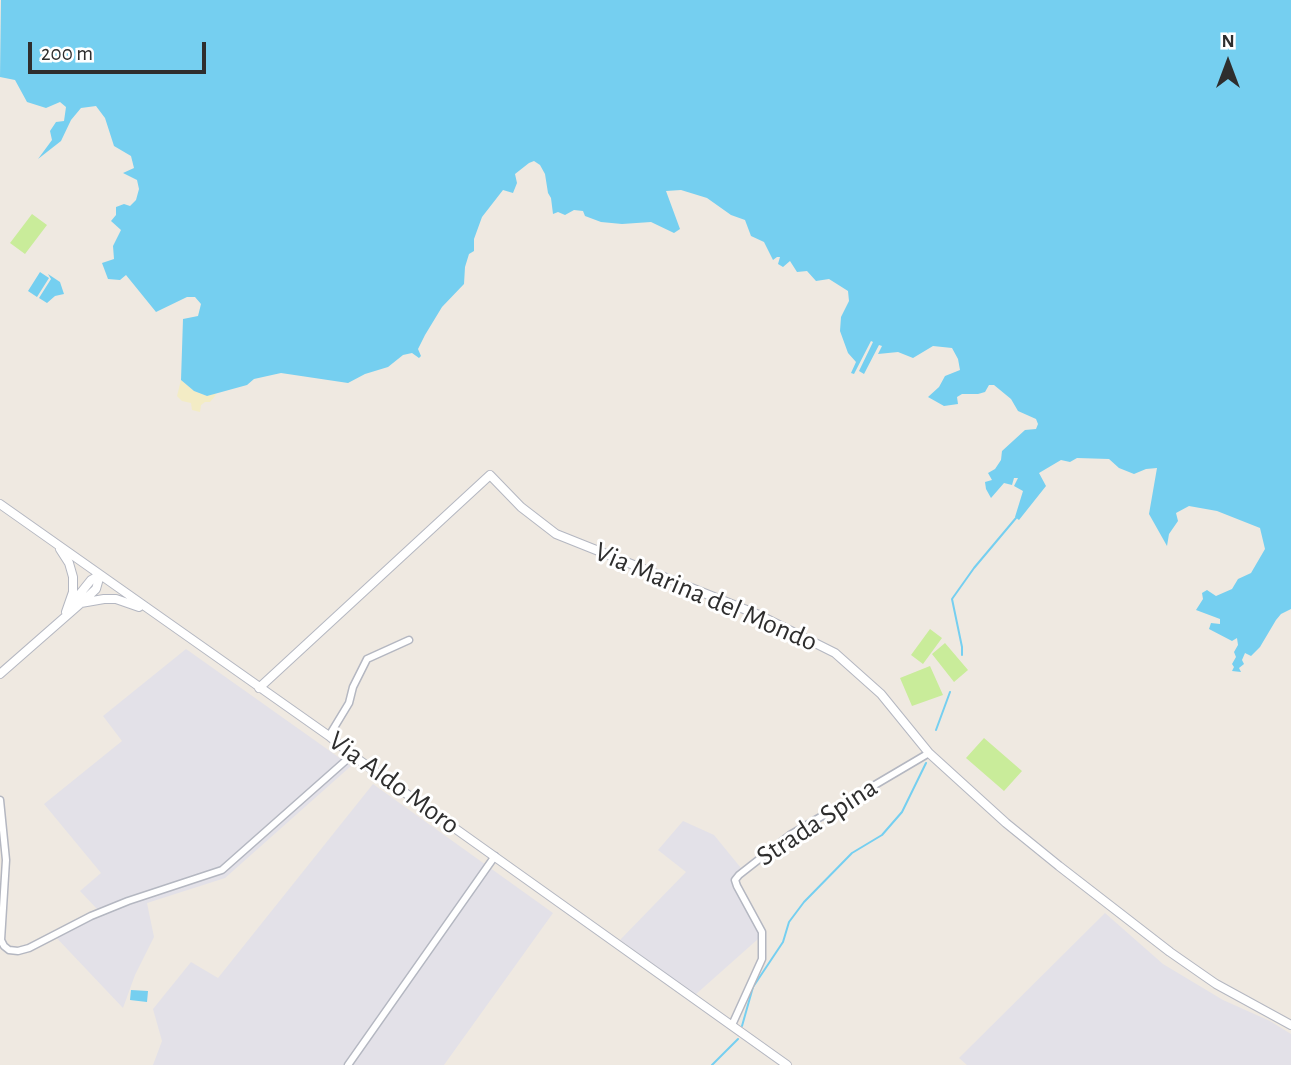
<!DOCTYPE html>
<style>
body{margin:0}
#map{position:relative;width:1291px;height:1065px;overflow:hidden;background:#efe9e1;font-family:"Alegreya Sans",sans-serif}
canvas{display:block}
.north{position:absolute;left:1193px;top:28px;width:70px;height:70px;-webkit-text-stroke:5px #fff;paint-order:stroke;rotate:0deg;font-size:19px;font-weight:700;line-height:28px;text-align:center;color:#2e2e2e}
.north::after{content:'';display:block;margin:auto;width:24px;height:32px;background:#2e2e2e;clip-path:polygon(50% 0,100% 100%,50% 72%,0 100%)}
.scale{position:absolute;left:28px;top:42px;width:178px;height:32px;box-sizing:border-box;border:4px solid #2e2e2e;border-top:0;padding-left:9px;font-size:21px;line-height:24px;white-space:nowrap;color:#2e2e2e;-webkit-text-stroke:5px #fff;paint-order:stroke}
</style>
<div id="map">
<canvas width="1291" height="1065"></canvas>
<div class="north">N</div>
<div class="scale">200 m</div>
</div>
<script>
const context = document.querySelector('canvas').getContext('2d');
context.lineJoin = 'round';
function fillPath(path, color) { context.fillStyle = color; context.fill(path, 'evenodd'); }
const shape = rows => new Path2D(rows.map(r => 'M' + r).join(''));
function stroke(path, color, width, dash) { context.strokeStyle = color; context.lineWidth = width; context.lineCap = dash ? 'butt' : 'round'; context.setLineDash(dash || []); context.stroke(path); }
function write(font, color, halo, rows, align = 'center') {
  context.font = font + ' "Alegreya Sans",sans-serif'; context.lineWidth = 6; context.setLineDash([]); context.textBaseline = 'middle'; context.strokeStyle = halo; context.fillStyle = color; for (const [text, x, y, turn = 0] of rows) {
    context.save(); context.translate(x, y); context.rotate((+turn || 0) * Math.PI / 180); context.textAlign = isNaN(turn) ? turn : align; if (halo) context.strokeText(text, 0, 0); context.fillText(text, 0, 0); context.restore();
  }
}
const industrial = shape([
 [186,649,351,766,225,878,147,903,154,937,135,975,123,1008,51,932,97,909,80,891,101,873,44,804,122,741,103,716],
 [373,784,553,913,444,1065,153,1065,162,1041,153,1009,191,962,218,978],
 [683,821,714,835,741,868,731,880,759,934,758,939,695,995,620,940,686,872,658,850],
 [1105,913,1163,964,1223,1000,1270,1021,1291,1034,1291,1065,967,1065,959,1058]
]);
const sand = shape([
 [181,380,194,391,207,396,216,393,215,396,210,402,205,402,201,405,200,412,192,410,191,403,182,401,177,396]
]);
const pitch = shape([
 [32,214,47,225,25,254,10,243],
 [930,629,942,638,923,664,911,655],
 [945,643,968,670,954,682,932,654],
 [930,666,943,695,912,706,900,678],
 [984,738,1022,771,1004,791,966,758]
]);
const water = shape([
 [1,0,1291,0,1291,609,1281,614,1276,620,1260,647,1251,656,1245,653,1242,660,1244,664,1239,668,1241,672,1232,671,1234,667,1232,664,1236,657,1234,652,1238,645,1237,638,1232,641,1209,629,1211,623,1220,624,1220,619,1196,610,1203,599,1202,593,1207,590,1216,596,1232,589,1238,579,1251,573,1265,549,1260,528,1217,511,1189,506,1176,513,1178,521,1169,534,1167,546,1149,514,1157,468,1146,469,1134,474,1119,468,1109,459,1077,458,1070,462,1061,460,1039,473,1046,486,1019,520,1015,517,1023,491,1014,486,1018,478,1014,478,1012,485,1004,483,991,498,986,489,985,482,992,480,988,473,995,469,1001,460,1002,451,1025,430,1036,429,1038,424,1036,419,1018,411,1011,399,994,385,989,385,985,392,978,394,962,394,957,397,958,404,944,406,928,397,939,387,945,376,960,370,958,359,952,348,933,346,913,358,898,352,878,354,882,346,879,345,864,374,859,371,873,342,871,341,854,374,851,373,856,362,848,353,840,331,841,317,849,301,848,291,829,279,816,281,807,271,797,272,790,261,783,267,778,264,780,257,777,257,773,260,764,242,751,236,745,220,731,215,707,198,681,190,666,191,680,229,674,233,651,222,622,224,601,222,585,216,583,211,574,210,565,215,558,212,553,214,551,198,548,193,545,174,540,165,534,161,529,163,515,174,517,183,513,193,503,190,482,217,474,239,474,251,469,254,465,267,464,284,442,307,425,335,418,349,421,356,419,358,412,353,403,355,388,367,365,374,348,383,281,373,254,379,247,385,207,396,194,391,181,380,183,319,198,316,201,304,195,297,187,297,156,312,126,275,120,280,108,279,102,263,114,259,113,246,121,230,111,221,116,215,116,207,124,204,130,206,136,200,139,189,137,180,123,173,134,168,131,156,114,146,105,118,96,106,81,108,71,120,61,141,38,159,52,140,50,131,56,122,64,121,66,107,60,102,46,108,27,102,15,80,0,77],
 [40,272,49,278,37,297,28,291],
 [48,274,60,282,64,294,55,296,47,303,39,298,51,279],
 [131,990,148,991,147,1002,130,1000]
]);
const stream = shape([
 [962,655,962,647,952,599,974,568,1016,518],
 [936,730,950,692],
 [742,1026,753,987,783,942,789,922,804,902,852,853,882,835,902,812,926,763],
 [712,1065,738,1039]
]);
const street = shape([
 [329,736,349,703,353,687,367,659,409,640],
 [0,800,6,860,1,940,4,946,9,950,18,951,29,948,91,916,128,901,222,870,352,755],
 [732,1025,762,959,762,932,737,886,735,880,739,875,790,835,929,753],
 [348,1065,495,856]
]);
const secondary = shape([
 [0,504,329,736,352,755,787,1065],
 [60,549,69,563,73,577,73,592,66,612],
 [81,603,96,589,100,575],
 [71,605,91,580,100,575],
 [0,674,81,603,104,599,116,599,139,607],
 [259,688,490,475,521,507,556,534,759,615,835,653,881,694,929,753,1006,823,1059,866,1170,952,1216,984,1291,1025]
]);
const streetNames = [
 ["Via Marina del Mondo",706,597,23],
 ["Via Aldo Moro",394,783,36],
 ["Strada Spina",817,822,-33]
];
fillPath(industrial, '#e3e1e8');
fillPath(sand, '#f3ecc5');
fillPath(pitch, '#c9ec9a');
fillPath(water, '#75cff0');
stroke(stream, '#75cff0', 2);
stroke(street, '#b4b7c1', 9);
stroke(secondary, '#b4b7c1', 10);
stroke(street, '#fff', 6);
stroke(secondary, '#fff', 8);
write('28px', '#2e2e2e', '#fff', streetNames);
</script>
